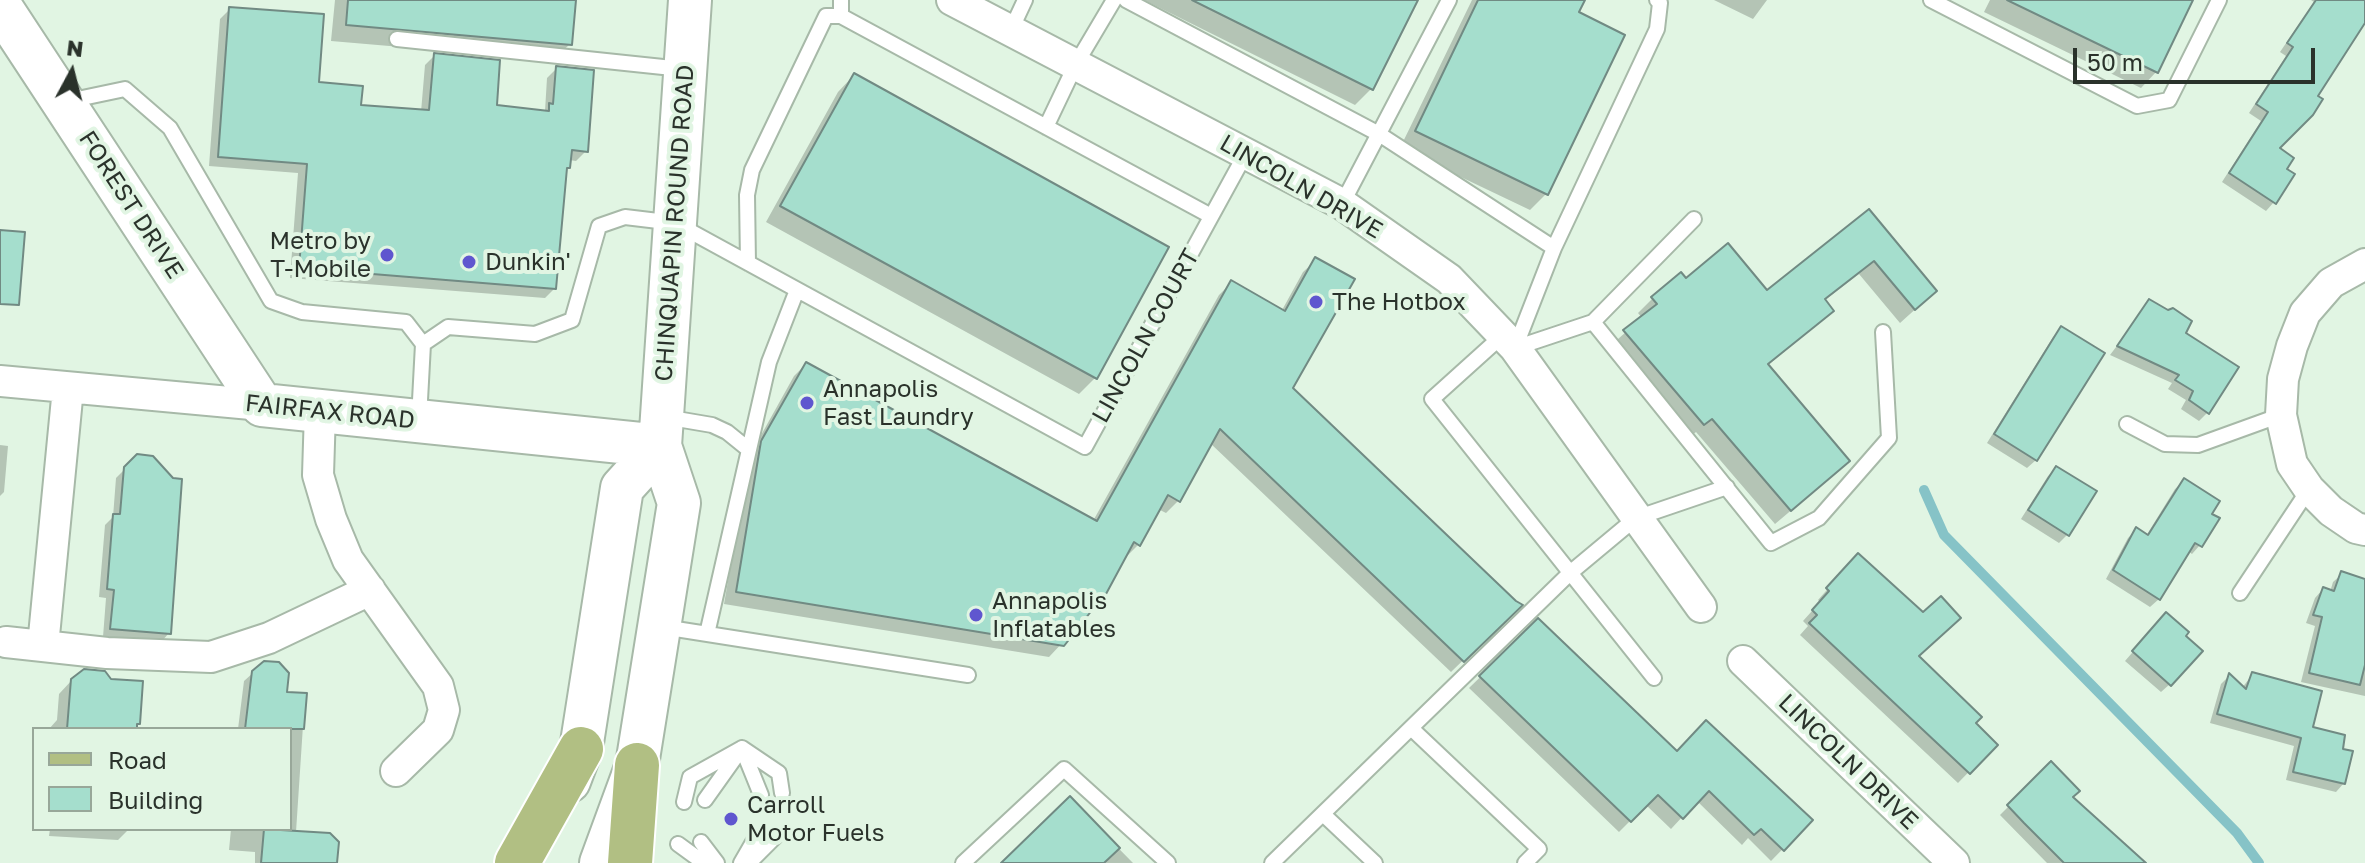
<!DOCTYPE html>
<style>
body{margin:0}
#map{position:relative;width:2365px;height:863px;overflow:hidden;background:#e1f5e3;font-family:"Golos Text",sans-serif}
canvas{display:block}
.legend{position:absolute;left:32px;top:727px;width:260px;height:104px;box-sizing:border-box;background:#e1f5e3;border:2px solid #98a799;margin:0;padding:10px 14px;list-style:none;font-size:24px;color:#2a322b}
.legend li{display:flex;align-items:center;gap:16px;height:40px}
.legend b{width:40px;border:2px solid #98a799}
.north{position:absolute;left:32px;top:32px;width:80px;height:80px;-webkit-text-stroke:6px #e1f5e3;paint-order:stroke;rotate:7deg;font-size:22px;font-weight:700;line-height:32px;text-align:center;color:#2a322b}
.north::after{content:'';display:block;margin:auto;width:28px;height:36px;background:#2a322b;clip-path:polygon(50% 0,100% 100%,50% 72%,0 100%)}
.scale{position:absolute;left:2073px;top:48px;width:242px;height:36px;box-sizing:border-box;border:4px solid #2a322b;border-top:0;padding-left:10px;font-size:24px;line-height:28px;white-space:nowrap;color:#2a322b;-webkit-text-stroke:6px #e1f5e3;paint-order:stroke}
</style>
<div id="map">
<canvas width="2365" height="863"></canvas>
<ul class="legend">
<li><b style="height:10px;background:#b1bf83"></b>Road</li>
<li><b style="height:22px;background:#a5decd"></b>Building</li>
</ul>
<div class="north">N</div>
<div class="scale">50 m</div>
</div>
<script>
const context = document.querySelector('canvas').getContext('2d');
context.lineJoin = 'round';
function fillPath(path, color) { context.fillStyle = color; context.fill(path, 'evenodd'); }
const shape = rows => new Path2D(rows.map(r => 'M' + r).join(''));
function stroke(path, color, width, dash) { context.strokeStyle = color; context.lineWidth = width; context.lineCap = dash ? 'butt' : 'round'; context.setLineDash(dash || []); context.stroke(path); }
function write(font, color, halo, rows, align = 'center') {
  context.font = font + ' "Golos Text",sans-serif'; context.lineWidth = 8; context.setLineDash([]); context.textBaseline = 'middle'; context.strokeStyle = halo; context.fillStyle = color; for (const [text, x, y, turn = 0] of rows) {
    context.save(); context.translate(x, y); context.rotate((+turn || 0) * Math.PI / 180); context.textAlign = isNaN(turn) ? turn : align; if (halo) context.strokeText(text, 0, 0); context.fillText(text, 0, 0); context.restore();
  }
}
const shadow = shape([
 [335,0,573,0,570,44,553,60,331,41],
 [1144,0,1416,0,1371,89,1355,105],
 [1472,0,1583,0,1576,13,1546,194,1530,210,1400,148],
 [1714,0,1767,0,1753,19],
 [1990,0,2191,0,2157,71,2141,88,1984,12],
 [2311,0,2365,0,2365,4,2316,96,2277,148,2284,169,2274,202,2266,211,2222,182,2261,121,2249,113,2286,56,2280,52,2314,2],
 [230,9,316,84,359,107,421,112,425,65,435,55,495,107,545,111,547,78,557,68,586,151,576,161,569,160,569,167,564,171,555,288,545,298,290,278,298,173,209,166,220,19],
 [854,75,1166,248,1095,378,1079,394,766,222,838,92],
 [1868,212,1920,305,1900,323,1859,274,1824,301,1832,311,1767,366,1833,475,1775,524,1696,432,1689,438,1610,346,1642,318,1638,313,1653,298,1685,281,1766,293],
 [1316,260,1291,389,1520,605,1451,672,1210,443,1178,501,1166,513,1158,509,1138,545,1126,557,1124,556,1097,606,1049,657,724,604,750,455,794,376,806,364,1093,521,1219,295,1231,283,1281,312,1303,272],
 [2150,302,2183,334,2208,412,2199,421,2181,409,2186,400,2168,389,2172,383,2110,355],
 [2061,329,2036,460,2027,468,1987,443,2053,337],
 [0,445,8,446,4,492,0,496],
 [138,456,169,633,161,642,103,637,106,598,99,597,105,525,113,517,116,478],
 [2057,468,2067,535,2059,543,2021,519,2048,476],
 [2184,481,2209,514,2200,545,2192,554,2188,551,2159,599,2150,607,2106,579,2128,538,2136,530,2146,536,2175,489],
 [1848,566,1917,657,1973,723,1995,745,1958,783,1800,635,1808,626,1803,621,1820,602,1818,600],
 [2342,574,2365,581,2365,696,2301,682,2315,626,2306,623,2315,598,2323,589,2330,592,2333,582],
 [1538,621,1676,754,1810,821,1771,861,1748,838,1742,845,1697,801,1671,829,1646,805,1619,832,1469,688],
 [2158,623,2170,684,2161,692,2125,661],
 [254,672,285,694,305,695,296,832,335,863,255,863,255,852,229,850,231,829,290,829,290,729,238,729,244,681],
 [2252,675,2311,729,2341,750,2344,783,2336,792,2286,780,2294,746,2210,723,2221,684,2229,676,2242,688],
 [72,680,141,683,137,729,49,729,57,720,59,694],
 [2051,764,2070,797,2140,863,2047,863,2000,815],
 [1070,799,1133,863,1004,863],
 [50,829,129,829,118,840,49,836]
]);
const stream = shape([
 [1924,490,1944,535,2237,833,2259,863]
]);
const building = shape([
 [348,0,576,0,572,45,346,25,348,0],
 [1192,0,1418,0,1373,90,1192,0],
 [1478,0,1585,0,1579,12,1625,35,1548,195,1415,131,1478,0],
 [2007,0,2193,0,2158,73,2007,0],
 [2316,0,2365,0,2365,23,2318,96,2323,99,2313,115,2280,148,2294,158,2287,169,2295,174,2276,204,2229,173,2268,112,2256,104,2293,47,2287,43,2316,0],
 [229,7,324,14,319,82,363,86,361,105,429,110,434,53,500,60,497,105,549,111,549,103,553,104,556,66,594,70,588,152,572,150,570,168,567,168,556,289,299,268,307,164,218,157,229,7],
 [854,73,1169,247,1097,379,780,206,854,73],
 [1869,209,1937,291,1915,310,1874,261,1825,299,1834,311,1768,364,1850,461,1791,511,1712,419,1704,425,1623,330,1657,304,1651,297,1681,272,1686,278,1728,243,1767,290,1869,209],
 [0,230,25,232,19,305,0,304,0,230],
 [1315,257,1355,279,1293,388,1516,601,1523,605,1464,662,1220,429,1180,502,1168,495,1140,546,1134,542,1099,607,1096,605,1064,646,736,592,761,441,806,362,1097,521,1231,280,1285,311,1315,257],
 [2149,299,2168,310,2173,308,2192,321,2186,333,2239,367,2209,414,2189,400,2193,391,2175,380,2179,375,2117,346,2149,299],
 [2061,326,2105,353,2037,461,1994,434,2061,326],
 [137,454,153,456,173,478,182,479,171,634,110,629,114,590,107,589,113,514,120,514,124,467,137,454],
 [2056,466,2097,491,2069,536,2028,510,2056,466],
 [2184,478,2220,501,2212,514,2220,518,2202,547,2195,543,2160,600,2113,570,2136,527,2148,535,2184,478],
 [1858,553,1923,612,1941,596,1961,618,1919,656,1982,717,1976,723,1998,745,1970,774,1809,623,1817,615,1812,610,1829,591,1826,588,1858,553],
 [2341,571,2365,579,2365,665,2360,685,2309,673,2322,617,2313,615,2323,587,2334,591,2341,571],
 [2166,612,2189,632,2186,636,2203,651,2171,686,2132,651,2166,612],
 [1538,618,1677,751,1706,720,1813,820,1784,851,1761,829,1754,835,1709,791,1683,819,1658,795,1631,822,1479,676,1538,618],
 [264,661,279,662,289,673,287,692,307,693,304,729,245,729,252,671,264,661],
 [84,669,105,671,111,679,143,681,140,724,137,724,137,729,67,729,71,679,84,669],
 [2252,672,2322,691,2313,727,2345,735,2343,749,2353,751,2345,784,2293,772,2301,738,2217,714,2229,673,2246,689,2252,672],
 [2051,761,2080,791,2073,797,2146,863,2064,863,2024,823,2007,805,2051,761],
 [1070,796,1120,848,1104,863,1001,863,1070,796],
 [264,829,330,833,339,842,337,863,261,863,264,829]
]);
const lane = shape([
 [1126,0,1379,134,1554,248],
 [1931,0,2137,106,2169,100,2219,0],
 [841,16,841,0],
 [1011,30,1025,0],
 [397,39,682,69],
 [68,101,125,89,170,128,271,301,302,312,406,322,423,344,419,419],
 [1046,127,1076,64,1114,0],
 [1342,204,1449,0],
 [748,263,747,195,752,170,826,16,841,16,1211,216],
 [1593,322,1771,543,1819,518,1889,438,1883,332],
 [1503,335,1432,399,1654,678],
 [423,344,448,327,535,334,572,320,599,226,625,217,675,223,1085,447,1246,153],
 [1515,348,1554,248,1657,29,1660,3,1657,0],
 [1515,348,1593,322,1694,219],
 [665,417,712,425,727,432,748,449],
 [2127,424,2165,444,2198,445,2281,415],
 [2240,593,2309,489],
 [663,627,968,675],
 [707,634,769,362,797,290],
 [1411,728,1539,849,1525,863],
 [705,800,742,748,761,795],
 [684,802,690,777,742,748,779,773,782,793],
 [1323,814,1375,863],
 [701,842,717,863],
 [678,844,704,863],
 [741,863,756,837],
 [749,863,777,835],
 [963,863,1064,769,1168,863],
 [1272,863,1570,573,1636,518,1727,487]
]);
const street = shape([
 [952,0,1342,204,1449,279,1515,348,1701,607],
 [2365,264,2331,283,2305,313,2292,346,2283,379,2281,415,2292,464,2309,489,2331,511,2356,528,2365,530],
 [0,381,262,405],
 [320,411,318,475,331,519,348,560,438,686,444,710,438,730,396,771],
 [6,642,107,653,211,657,269,638,370,590],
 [43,646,68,388],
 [1743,661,1954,863]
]);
const secondary = shape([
 [0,6,262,405,660,446],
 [569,781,581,749,622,488,660,446],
 [601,863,637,765,679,503,660,446,690,0]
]);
const primary = shape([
 [517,863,581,749],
 [630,863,637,765]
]);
const markers = [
 [387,255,8,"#5f56cf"],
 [469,262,8,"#5f56cf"],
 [1316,302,8,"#5f56cf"],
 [807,403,8,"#5f56cf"],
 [976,615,8,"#5f56cf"],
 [731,819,8,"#5f56cf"]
];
const streetNames = [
 ["LINCOLN DRIVE",1301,187,30],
 ["FOREST DRIVE",131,205,57],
 ["CHINQUAPIN ROUND ROAD",675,223,-86],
 ["LINCOLN COURT",1146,336,-61],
 ["FAIRFAX ROAD",330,412,6],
 ["LINCOLN DRIVE",1848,762,44]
];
const poiNames = [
 ["Metro by",371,241,"right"],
 ["T-Mobile",371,269,"right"],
 ["Dunkin'",485,262],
 ["The Hotbox",1332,302],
 ["Annapolis",823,389],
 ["Fast Laundry",823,417],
 ["Annapolis",992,601],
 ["Inflatables",992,629],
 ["Carroll",747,805],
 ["Motor Fuels",747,833]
];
fillPath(shadow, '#0003');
stroke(stream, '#86c3c7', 10);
fillPath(building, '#a5decd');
stroke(building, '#718a83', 2);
stroke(lane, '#a7b9a8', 18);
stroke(street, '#a7b9a8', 34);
stroke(secondary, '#a7b9a8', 46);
stroke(primary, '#fff', 48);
stroke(lane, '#fff', 14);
stroke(street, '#fff', 30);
stroke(secondary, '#fff', 42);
stroke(primary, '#b1bf83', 44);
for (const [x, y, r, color] of markers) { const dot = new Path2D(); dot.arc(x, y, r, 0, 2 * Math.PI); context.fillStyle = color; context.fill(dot); stroke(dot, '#e1f5e3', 3); }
write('24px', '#2a322b', '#e1f5e3', streetNames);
write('24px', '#2a322b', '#e1f5e3', poiNames, 'left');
</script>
